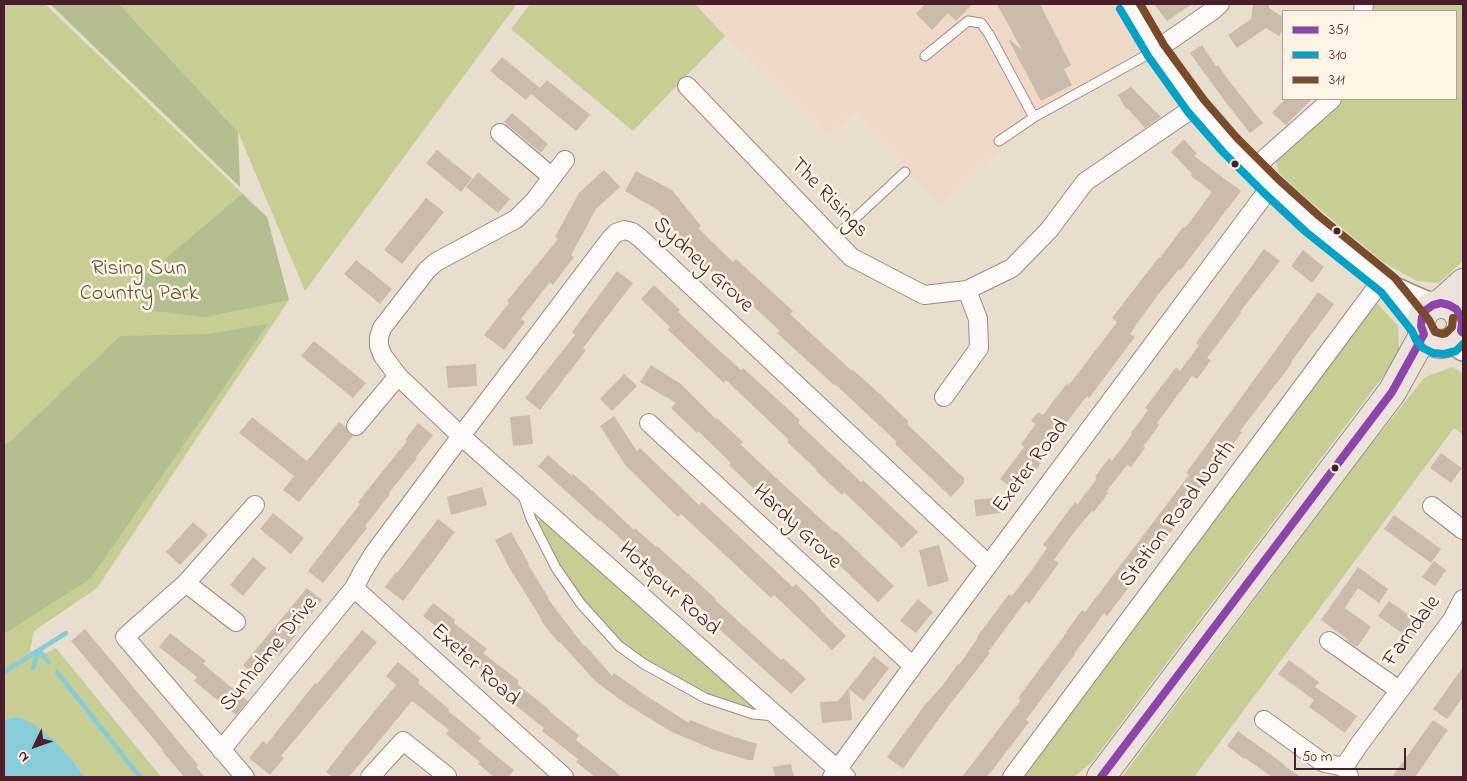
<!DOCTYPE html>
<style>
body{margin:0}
#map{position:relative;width:1467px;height:781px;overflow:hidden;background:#e8dece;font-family:"Indie Flower",sans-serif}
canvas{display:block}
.frame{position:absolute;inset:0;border:5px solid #4a1f2b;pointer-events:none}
.legend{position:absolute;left:1282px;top:10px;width:175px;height:90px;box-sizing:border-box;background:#fcf5e5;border:1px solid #b59f9b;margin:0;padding:6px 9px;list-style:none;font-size:15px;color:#4a1f2b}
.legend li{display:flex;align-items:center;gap:10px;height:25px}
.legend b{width:25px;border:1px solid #b59f9b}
.north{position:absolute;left:10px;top:721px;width:50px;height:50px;-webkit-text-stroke:4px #fcf5e5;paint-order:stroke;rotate:228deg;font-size:14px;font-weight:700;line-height:20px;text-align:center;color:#4a1f2b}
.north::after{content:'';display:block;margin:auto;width:18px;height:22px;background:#4a1f2b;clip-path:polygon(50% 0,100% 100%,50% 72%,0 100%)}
.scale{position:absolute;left:1294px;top:748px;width:112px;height:22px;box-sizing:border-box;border:2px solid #4a1f2b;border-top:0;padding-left:6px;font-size:15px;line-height:18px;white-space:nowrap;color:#4a1f2b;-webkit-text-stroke:4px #fcf5e5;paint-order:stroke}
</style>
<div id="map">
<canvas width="1467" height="781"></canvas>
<div class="frame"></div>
<ul class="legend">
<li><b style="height:6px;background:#8e44ad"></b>351</li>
<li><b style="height:6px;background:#04a2c6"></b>310</li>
<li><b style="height:6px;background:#7a4b2a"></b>311</li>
</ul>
<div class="north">N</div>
<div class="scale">50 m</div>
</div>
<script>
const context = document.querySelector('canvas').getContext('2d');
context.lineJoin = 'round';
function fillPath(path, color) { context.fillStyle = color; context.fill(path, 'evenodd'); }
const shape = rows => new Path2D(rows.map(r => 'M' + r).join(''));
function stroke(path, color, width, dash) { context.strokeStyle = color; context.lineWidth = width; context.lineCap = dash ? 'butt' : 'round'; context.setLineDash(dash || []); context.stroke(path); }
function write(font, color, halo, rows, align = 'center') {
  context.font = font + ' "Indie Flower",sans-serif'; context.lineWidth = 5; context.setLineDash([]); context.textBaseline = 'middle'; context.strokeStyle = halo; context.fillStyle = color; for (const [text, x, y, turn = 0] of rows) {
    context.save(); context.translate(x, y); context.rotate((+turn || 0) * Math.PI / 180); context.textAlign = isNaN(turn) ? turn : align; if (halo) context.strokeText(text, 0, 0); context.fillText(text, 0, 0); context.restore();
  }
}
const built = shape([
 [695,4,1113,4,1147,60,1022,131,940,205,855,112,829,135,725,36]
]);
const green = shape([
 [4,4,45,4,267,217,289,300,97,588,34,631,30,650,40,656,56,648,161,777,84,777,76,765,11,718,4,720],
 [119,4,517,4,305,291,238,132],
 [530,4,695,4,725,36,633,131,511,29],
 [1372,4,1463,4,1463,261,1439,283,1417,281,1383,262,1306,198,1279,173,1276,161,1343,99,1456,99,1456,11,1371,11],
 [1375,301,1398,326,1399,351,1387,371,1092,762,1074,777,1019,777],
 [1452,367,1463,373,1463,435,1454,428,1194,777,1122,777,1358,461,1425,377],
 [547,518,760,711,750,710,704,693,643,659,622,644,580,596,558,567,537,524,540,519]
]);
const forest = shape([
 [50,4,119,4,238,132,240,187],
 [242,194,267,217,289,300,205,317,138,309,145,292,140,280],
 [268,324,90,579,4,634,4,445,11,441,120,336,207,334]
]);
const water = shape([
 [11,718,21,718,33,724,54,740,76,765,84,777,4,777,4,720]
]);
const stream = shape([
 [39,650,48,662],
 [33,668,39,650],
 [4,672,66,633],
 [57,672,140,777]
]);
const building = shape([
 [925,4,972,4,956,21,948,13,932,30,916,14],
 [997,4,1040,4,1071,65,1064,69,1072,85,1041,101,1009,41,1010,40,1022,50],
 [1154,4,1192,4,1167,21],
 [1253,4,1269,4,1269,8,1283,17,1283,29,1279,36,1266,28,1237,48,1228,35,1251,19],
 [1202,45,1216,66,1218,65,1229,81,1263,123,1250,133,1224,100,1190,53],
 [502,57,540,88,547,80,590,115,576,131,531,94,526,100,490,71],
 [1131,87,1161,117,1145,128,1127,108,1126,109,1118,95],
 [1285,99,1312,99,1286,125,1272,113],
 [512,113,548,144,541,153,504,122],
 [1184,139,1197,154,1194,156,1241,191,1180,271,1179,269,1154,300,1130,334,1135,337,1089,398,1087,396,1063,427,1038,461,1041,463,1019,493,1000,479,1024,447,1021,444,1036,424,1031,421,1038,412,1043,415,1067,383,1069,385,1117,322,1112,318,1159,257,1160,258,1183,227,1185,228,1212,192,1191,176,1192,174,1171,152],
 [437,150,472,178,461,192,426,163],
 [604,170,620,187,596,209,571,255,574,257,553,285,550,282,521,319,525,322,504,350,484,335,509,303,507,301,558,239,555,237,579,193],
 [636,171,672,190,701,226,698,228,733,262,736,259,793,311,790,314,852,371,853,370,880,394,909,422,907,424,964,478,964,483,951,497,895,444,897,442,867,414,835,384,834,385,777,333,780,331,714,270,711,272,698,260,686,248,687,246,658,210,625,191],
 [478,172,510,199,498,213,466,187],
 [426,198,444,212,402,264,384,250],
 [1264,249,1280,261,1240,312,1241,313,1207,358,1211,360,1197,379,1192,376,1174,400,1157,423,1159,425,1143,447,1145,448,1131,467,1127,465,1106,492,1108,493,1094,512,1092,511,1075,531,1054,560,1059,563,1043,585,1029,604,1026,601,988,652,990,653,940,717,903,769,887,757,924,706,942,686,958,664,959,665,978,638,977,637,1009,594,1012,596,1031,571,1047,548,1043,545,1057,526,1075,502,1078,504,1097,478,1095,477,1109,458,1112,461,1132,434,1131,433,1148,410,1145,408,1176,367,1180,371,1199,345,1196,343],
 [1303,250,1324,267,1312,283,1291,266],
 [356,260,392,289,380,304,344,274],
 [617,271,633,283,583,348,586,350,540,410,525,398,575,335,572,332],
 [654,285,680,310,678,312,711,343,741,370,743,368,800,420,798,423,861,482,863,480,918,532,902,548,844,492,842,495,816,471,817,470,787,442,789,440,726,380,724,383,668,330,670,327,641,299],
 [1318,292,1334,304,1291,362,1292,363,1240,431,1242,432,1195,495,1197,497,1107,616,1104,613,1074,654,1075,654,1026,720,1029,722,987,777,962,777,1021,700,1018,698,1067,632,1066,632,1082,610,1085,612,1189,475,1186,473],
 [314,341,366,383,353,398,301,356],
 [476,364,477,386,448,388,446,366],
 [651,365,681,384,716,419,717,418,743,442,740,444,775,477,835,532,836,531,894,586,878,602,816,543,815,545,754,489,729,465,731,463,698,431,697,433,671,408,676,403,640,382],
 [624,374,637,386,612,411,600,399],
 [530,415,533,444,513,446,510,417],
 [614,416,637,451,640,448,699,505,702,502,793,587,796,584,821,609,820,610,846,636,832,650,774,595,771,598,681,514,678,517,626,466,600,426],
 [252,417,307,461,339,422,346,427,349,434,353,436,299,502,283,490,294,476,239,433],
 [418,423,433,435,416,457,417,458,389,493,390,494,365,526,367,528,323,583,308,571,360,504,358,502,407,441,405,440],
 [1441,453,1462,468,1451,483,1430,468],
 [548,455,572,476,573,474,595,493,634,530,635,528,656,547,657,546,716,599,715,600,781,660,783,658,806,679,791,694,707,618,709,615,642,556,641,557,600,520,599,521,538,466],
 [482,487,487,505,451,515,447,497],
 [999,497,1001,513,976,516,974,500],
 [273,513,304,538,291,554,260,529],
 [1394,515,1441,549,1431,563,1384,529],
 [438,519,455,532,403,601,385,587,396,572,397,573],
 [193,522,208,535,180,565,166,552],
 [511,532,529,564,528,565,549,598,548,599,584,646,585,645,612,676,614,673,648,697,689,723,690,720,725,734,757,744,753,760,748,760,712,749,672,732,626,704,595,681,560,642,559,643,541,621,542,620,510,569,495,540],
 [939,545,949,581,928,587,919,550],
 [253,557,266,568,243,596,230,585],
 [1434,561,1446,570,1435,586,1422,577],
 [1358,567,1388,589,1379,603,1358,588,1345,608,1371,627,1357,647,1346,640,1347,639,1321,620],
 [307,588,322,600,295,634,296,635,279,656,277,654,258,677,243,665],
 [918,599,933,612,916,633,900,621],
 [1389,601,1424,626,1413,641,1378,616],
 [433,603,455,620,454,623,487,649,483,653,519,681,517,684,550,710,549,711,579,735,576,740,622,777,595,777,576,762,578,759,542,731,544,728,511,702,514,699,482,674,484,672,452,647,456,642,423,616],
 [85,629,198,765,196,767,205,777,184,777,162,751,163,750,71,641],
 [362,630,377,642,281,756,284,758,270,775,249,758,263,741,267,744,315,683,317,684],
 [170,633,206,661,203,664,248,701,236,715,194,681,197,677,159,647],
 [874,656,889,668,864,701,849,689,852,720,822,723,820,702,838,701],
 [1289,660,1319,682,1315,687,1357,716,1345,733,1309,707,1314,700,1278,674],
 [398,662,420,680,418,683,449,709,448,711,481,738,478,741,514,770,508,777,494,777,478,764,480,762,446,734,449,730,412,701,349,777,333,777,326,772,345,748,344,748,396,685,386,676],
 [1463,667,1463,697,1447,719,1433,709],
 [1433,720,1448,730,1427,760,1415,777,1392,777],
 [1238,731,1285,765,1285,766,1300,777,1272,777,1245,758,1244,759,1227,746],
 [791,764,794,777,775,777,773,767]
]);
const service = shape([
 [925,56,968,21,981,23,989,34,1031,112,1036,116,1156,50],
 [999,141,1036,116],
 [834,238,905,172],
 [523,495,531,519,556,568,581,604,619,646,644,664,705,698,753,714,775,716]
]);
const minor = shape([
 [1363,11,1364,4],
 [1156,50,1212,11,1220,4],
 [687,86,851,257,924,295,967,290,1012,268,1049,230,1085,182,1196,106],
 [500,133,552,177],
 [565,160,535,200,516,219,436,262,427,270,382,328,379,337,379,346,383,356,398,376,461,436,846,777],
 [1253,169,1332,99],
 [944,397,979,348,978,319,967,290],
 [649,423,913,666],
 [356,426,398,376],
 [1432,506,1463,530],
 [186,583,236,622],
 [354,588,564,777],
 [1329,641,1399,690],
 [1264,720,1319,760,1325,763,1344,767,1349,776],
 [221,750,354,588,363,571,374,553,461,436,611,238,616,233,624,230,632,232,640,238,988,564],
 [1344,767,1358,746,1452,620,1463,599],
 [245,777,125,637,186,583,255,505],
 [370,777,403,741,447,776],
 [832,777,913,666,1271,186],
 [1012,777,1382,280]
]);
const tertiary = shape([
 [1129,4,1156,50,1196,106,1230,145,1253,169,1312,224,1382,280,1388,285,1433,305],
 [1391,289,1421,326],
 [1451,342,1463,350]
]);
const primary = shape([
 [1441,303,1463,283],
 '1421 324a20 20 0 1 1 40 0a20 20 0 1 1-40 0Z',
 [1101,777,1392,392,1424,334]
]);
const bus1 = shape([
 [1101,777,1392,392,1424,334,1421,326,1422,317,1426,310,1433,305,1441,303,1449,305,1456,309,1460,315,1462,323,1461,331,1463,333]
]);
const bus2 = shape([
 [1120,9,1148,56,1188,112,1223,152,1264,193,1306,232,1381,292,1412,331,1416,340,1423,348,1433,353,1444,354,1456,351,1463,344]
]);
const bus3 = shape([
 [1140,4,1164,45,1204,100,1237,138,1278,179,1319,216,1395,278,1429,320,1435,332,1442,334,1446,333,1452,327,1453,318]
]);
const markers = [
 [1235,164,4.5,"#4a1f2b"],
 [1337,231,4.5,"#4a1f2b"],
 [1335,468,4.5,"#4a1f2b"]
];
const streetNames = [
 ["The Risings",828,199,46],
 ["Sydney Grove",702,266,43],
 ["Exeter Road",1032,467,-53],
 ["Station Road North",1179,515,-53],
 ["Hardy Grove",796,528,43],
 ["Hotspur Road",668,590,42],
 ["Farndale",1413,632,-54],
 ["Sunholme Drive",270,655,-51],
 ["Exeter Road",474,666,42]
];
const parkNames = [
 ["Rising Sun",139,270],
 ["Country Park",139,295]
];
fillPath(built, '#efd8c7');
fillPath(green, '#c6ce94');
fillPath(forest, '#b3bf8e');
fillPath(water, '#89ccd9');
stroke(stream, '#89ccd9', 4.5);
fillPath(building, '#cbbbac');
stroke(service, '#988c86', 11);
stroke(minor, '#988c86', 20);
stroke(tertiary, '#988c86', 24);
stroke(primary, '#988c86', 30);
stroke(service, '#fcfaf8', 9);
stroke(minor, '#fcfaf8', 18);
stroke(tertiary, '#fcfaf8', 21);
stroke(primary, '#ece4dc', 28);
stroke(bus1, '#8e44ad', 8);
stroke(bus2, '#04a2c6', 8);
stroke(bus3, '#7a4b2a', 8);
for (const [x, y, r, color] of markers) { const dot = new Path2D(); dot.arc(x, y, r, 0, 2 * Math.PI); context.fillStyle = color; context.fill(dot); stroke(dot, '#fcf5e5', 2); }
write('22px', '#4a1f2b', '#fcf5e5', streetNames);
write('22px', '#674f3c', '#fcf5e5', parkNames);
</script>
